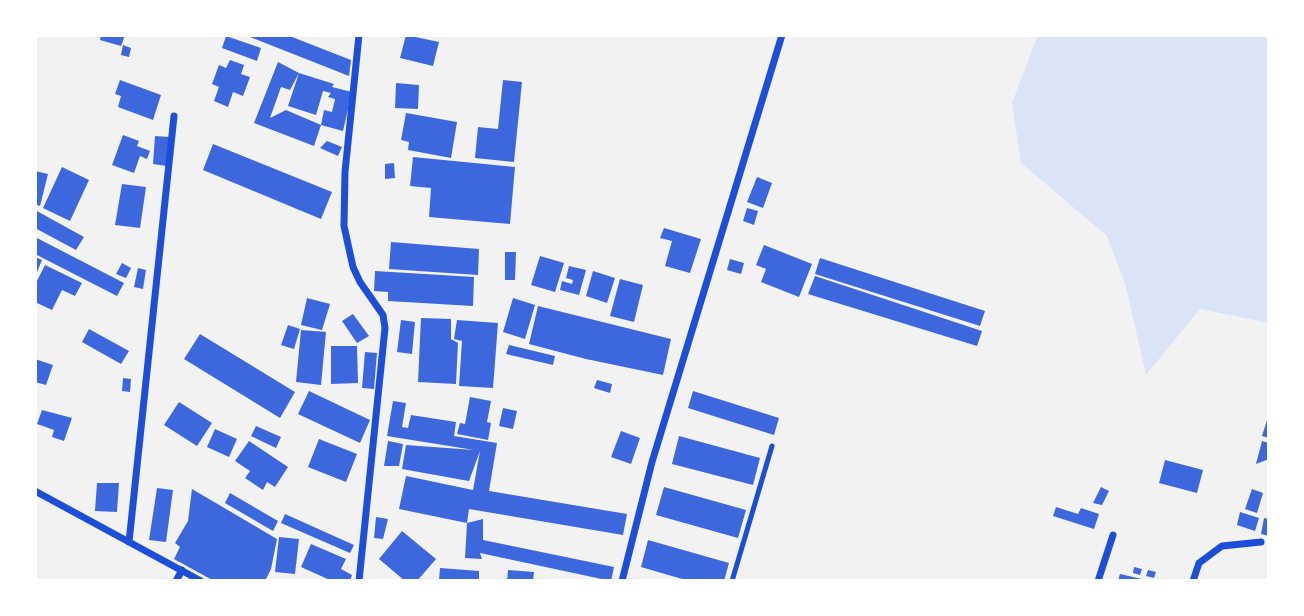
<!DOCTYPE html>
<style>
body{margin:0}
#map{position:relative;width:1304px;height:616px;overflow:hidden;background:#f2f2f2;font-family:Jost,sans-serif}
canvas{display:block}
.frame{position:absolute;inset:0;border:37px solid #fff;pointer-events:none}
</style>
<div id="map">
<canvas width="1304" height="616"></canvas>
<div class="frame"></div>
</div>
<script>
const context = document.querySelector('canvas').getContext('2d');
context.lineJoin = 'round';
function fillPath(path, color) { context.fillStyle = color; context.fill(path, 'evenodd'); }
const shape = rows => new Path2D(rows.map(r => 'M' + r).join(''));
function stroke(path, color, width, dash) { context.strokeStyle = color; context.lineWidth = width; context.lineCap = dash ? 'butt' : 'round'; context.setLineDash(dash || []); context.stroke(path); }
const green = shape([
 [1038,35,1269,35,1269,323,1200,309,1146,375,1126,287,1107,236,1021,163,1012,103]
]);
const building = shape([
 [101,35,125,35,121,46,100,40],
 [245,35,287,35,351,60,349,76],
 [406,35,439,42,433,66,400,58],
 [226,36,261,48,257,61,222,48],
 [123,45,131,48,129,57,121,55],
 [230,60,244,65,241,74,250,77,243,96,233,92,228,107,214,101,219,87,212,84,219,65,226,68],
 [278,62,299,73,290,90,281,87,270,118,286,110,321,125,314,146,254,123],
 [299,73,334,84,332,87,352,92,343,131,321,125,324,110,332,112,335,99,328,97,331,93,323,91,316,115,288,106],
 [120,80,161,95,153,120,118,107,121,96,115,94],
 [503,80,522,82,514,162,475,158,478,127,498,129],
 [396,83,419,85,418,109,395,108],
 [406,113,457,122,451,158,408,150,409,142,401,140],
 [123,135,139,141,137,146,150,151,147,159,140,156,134,173,112,165],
 [155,136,169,137,167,166,153,164],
 [327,141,342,147,338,156,320,148],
 [213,144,332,192,321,219,203,170],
 [413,157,515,167,510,224,429,217,431,188,410,186],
 [394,163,395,178,385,179,385,164],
 [62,167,89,180,70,221,43,208],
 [35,171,48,174,40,206,35,204],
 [757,177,772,183,763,208,747,202],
 [122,184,146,187,140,228,115,225],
 [747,208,758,211,754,225,743,221],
 [35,210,84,237,76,250,35,228],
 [664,228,701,239,690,273,665,266,672,241,660,238],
 [35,237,124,283,117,296,35,254],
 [391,242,479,249,478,275,389,269],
 [764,245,812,264,799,297,761,282,766,269,756,265],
 [505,252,516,252,515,280,505,280],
 [540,256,564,263,555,292,531,285],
 [35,257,42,260,35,277],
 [820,258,985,311,980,326,815,274],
 [730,259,744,263,741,274,727,270],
 [122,263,131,268,126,278,116,274],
 [45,265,82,283,75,296,62,290,52,310,35,302,35,285],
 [569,266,586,270,579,295,560,290,562,281,572,284,573,280,566,278],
 [138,268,146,270,143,289,134,287],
 [375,271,474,277,473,306,388,301,388,292,374,291],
 [593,271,615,278,607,303,586,296],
 [815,276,982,331,977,346,808,294],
 [620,279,643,285,634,322,610,316],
 [307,298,330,304,322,330,301,325],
 [513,298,535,305,525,339,503,332],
 [538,306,671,339,663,375,586,359,529,344],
 [353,314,369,336,357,343,342,321],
 [421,318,451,319,451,339,458,343,456,384,418,382],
 [401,320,415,322,412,354,397,352],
 [457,320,498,323,493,388,459,386,462,341,454,339],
 [288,325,300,329,294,349,281,345],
 [89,329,129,351,121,364,82,342],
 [301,330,326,332,321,385,296,382],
 [200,334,295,392,280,418,184,359],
 [509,345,555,356,553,365,506,354],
 [331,346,357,346,358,383,331,384],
 [365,352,377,353,374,389,362,388],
 [35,359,53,365,46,385,35,382],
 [123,378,131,379,130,392,122,391],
 [597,380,612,384,610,393,594,388],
 [309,391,370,420,360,443,298,414],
 [693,391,779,418,774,435,688,408],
 [470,397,491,401,487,422,491,423,488,440,457,434,460,423,465,424],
 [393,401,406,403,402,427,408,428,411,415,456,422,454,436,497,443,489,491,627,514,623,535,469,509,467,523,483,519,483,540,614,567,611,581,480,553,482,559,465,558,467,523,399,509,406,476,473,490,480,451,469,481,402,469,406,445,474,450,387,436],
 [179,402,212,423,197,446,164,425],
 [503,408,517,411,513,429,499,426],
 [42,410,72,418,64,441,52,437,54,430,37,424],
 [1269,414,1269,438,1262,436],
 [256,426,281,437,276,448,251,436],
 [215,429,237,439,229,457,207,447],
 [621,431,640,438,631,464,611,457],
 [679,436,760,458,753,485,672,464],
 [319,439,357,454,346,482,308,467],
 [249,441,288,467,275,487,267,482,263,490,245,478,250,471,235,461],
 [388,441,403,444,399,466,384,466],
 [1262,441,1269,443,1269,459,1256,464],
 [1165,460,1203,470,1197,493,1159,483],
 [97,483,119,483,117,512,95,511],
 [664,487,746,510,738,538,656,515],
 [1101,487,1109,491,1102,505,1093,503],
 [157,488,173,490,166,542,149,540],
 [192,489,277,539,271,569,265,581,214,581,174,559,180,547,175,543,188,521],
 [1252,489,1263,493,1257,513,1245,509],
 [230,493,278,521,273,531,225,503],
 [1056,507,1078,514,1081,508,1099,514,1094,529,1053,516],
 [1240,512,1259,518,1255,531,1237,525],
 [285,514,354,545,350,553,281,523],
 [376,517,388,519,383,539,374,538],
 [1264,518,1269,519,1269,536,1261,534],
 [402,531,436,559,417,581,405,581,379,559],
 [279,537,299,539,295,574,275,572],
 [648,540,729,563,724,581,689,581,641,567],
 [311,544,346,559,341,569,352,575,350,581,332,581,301,567],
 [1134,567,1142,569,1140,575,1133,573],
 [440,568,479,571,479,581,439,581],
 [508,570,534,572,533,581,507,581],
 [1148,570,1156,572,1154,578,1146,576],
 [1120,574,1146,580,1145,581,1118,581]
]);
const service = shape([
 [732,581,772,446]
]);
const minor = shape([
 [35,491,201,581],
 [129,542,174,116],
 [176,581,182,570],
 [359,581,385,328,383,315,360,282,353,267,344,226,345,172,359,35],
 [622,581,652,462,782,35],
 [1098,581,1113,535],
 [1193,581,1199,563,1222,546,1261,542]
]);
fillPath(green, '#dbe4f7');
fillPath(building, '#3d67dc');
stroke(service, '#1d4ed8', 5);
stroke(minor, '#1d4ed8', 7);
</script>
